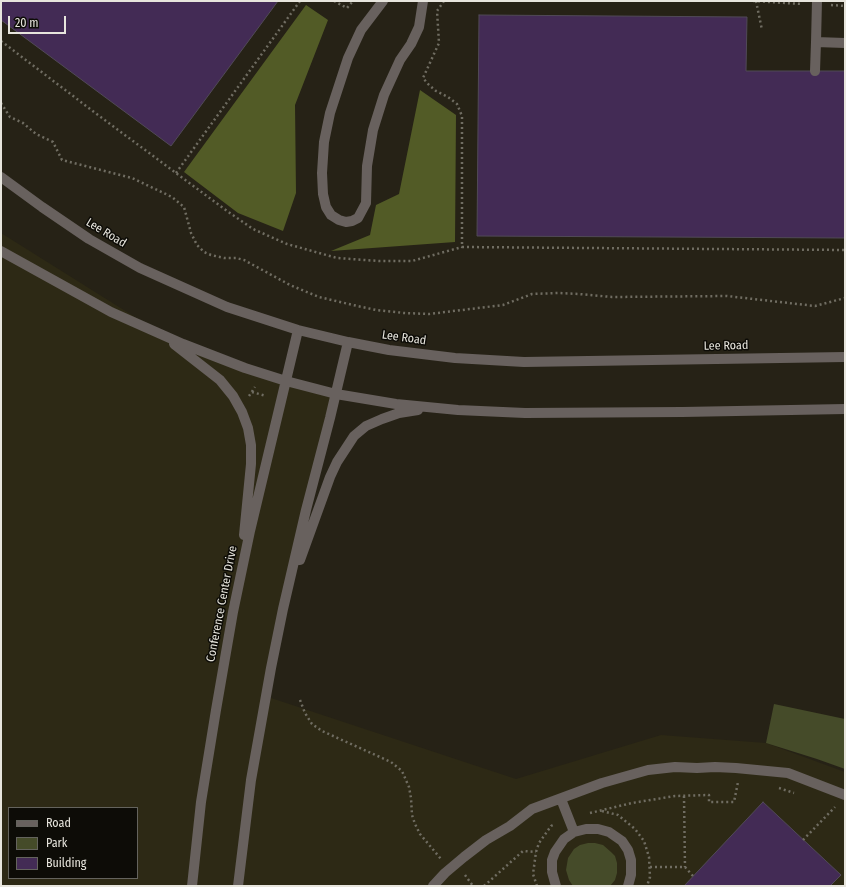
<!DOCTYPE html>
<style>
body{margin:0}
#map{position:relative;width:846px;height:887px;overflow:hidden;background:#262216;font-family:"Fira Sans Condensed",sans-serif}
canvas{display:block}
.frame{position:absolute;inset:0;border:2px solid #e7e5dd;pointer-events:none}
.legend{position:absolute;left:8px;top:807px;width:130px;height:72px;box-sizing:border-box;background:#0d0c07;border:1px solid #64635d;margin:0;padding:5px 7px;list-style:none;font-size:12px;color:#e7e5dd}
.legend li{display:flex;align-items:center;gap:8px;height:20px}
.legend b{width:20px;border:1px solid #64635d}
.scale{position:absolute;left:8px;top:16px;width:58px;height:18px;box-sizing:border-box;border:2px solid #e7e5dd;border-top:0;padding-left:5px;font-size:12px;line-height:14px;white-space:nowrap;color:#e7e5dd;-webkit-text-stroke:3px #0d0c07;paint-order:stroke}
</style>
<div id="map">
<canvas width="846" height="887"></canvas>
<div class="frame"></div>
<ul class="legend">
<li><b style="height:5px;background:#68615e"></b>Road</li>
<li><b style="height:11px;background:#454b29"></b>Park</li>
<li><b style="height:11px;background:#432b55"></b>Building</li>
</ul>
<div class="scale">20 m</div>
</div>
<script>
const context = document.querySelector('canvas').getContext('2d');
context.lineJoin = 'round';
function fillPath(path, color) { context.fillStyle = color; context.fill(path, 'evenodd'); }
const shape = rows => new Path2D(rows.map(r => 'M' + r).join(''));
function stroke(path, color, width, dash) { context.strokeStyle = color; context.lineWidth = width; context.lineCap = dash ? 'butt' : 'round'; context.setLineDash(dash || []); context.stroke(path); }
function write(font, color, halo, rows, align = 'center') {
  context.font = font + ' "Fira Sans Condensed",sans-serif'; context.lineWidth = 3; context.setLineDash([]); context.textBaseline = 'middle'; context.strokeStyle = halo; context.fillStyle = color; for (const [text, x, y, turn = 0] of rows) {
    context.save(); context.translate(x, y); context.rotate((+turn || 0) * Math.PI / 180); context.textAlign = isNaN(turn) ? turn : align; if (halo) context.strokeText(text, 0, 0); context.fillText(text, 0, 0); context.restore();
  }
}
const built = shape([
 [1,233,162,334,336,394,265,696,516,779,661,735,766,743,845,772,845,886,1,886],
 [9,808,137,808,137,878,9,878]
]);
const green = shape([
 [774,704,845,719,845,769,817,759,766,743],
 [588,843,595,843,603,845,611,852,615,856,617,863,617,873,615,880,610,886,573,886,569,880,566,870,568,858,574,849,580,845]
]);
const forest = shape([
 [306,5,328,20,295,105,296,193,283,231,238,213,184,172],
 [420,90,456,115,455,242,331,251,370,235,376,205,399,194]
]);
const building = shape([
 [1,1,278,1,171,146,1,20,1,1],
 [479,15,747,17,746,71,845,71,845,238,477,236,479,15],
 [763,802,841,875,830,886,684,886,763,802]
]);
const path = shape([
 [334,1,347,8,353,1],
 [444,1,437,11,439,43,423,78,429,85,436,91,448,97,457,104,462,116,462,247,845,250],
 [753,1,802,4],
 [831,5,845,6],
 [1,41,94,112,227,211,253,229,287,244,337,258,379,261,412,261,462,247],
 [1,103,10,117,23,123,36,134,53,142,62,160,132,178,172,197,184,207,191,233,197,245,204,252,211,255,224,258,236,258,244,260,290,285,319,297,353,305,376,310,404,313,429,314,503,305,532,294,558,293,579,294,612,297,727,296,815,306,845,298],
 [176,173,300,1],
 [252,392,266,396],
 [249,396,255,387],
 [300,700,305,713,312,724,322,731,391,762,402,771,409,787,411,798,412,815,415,824,420,834,441,859],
 [779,788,794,793],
 [684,796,685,867],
 [602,811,618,815,635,829,644,841,649,857,650,877,647,886],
 [590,813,632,803,675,796,709,795,709,802,734,802,738,782],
 [803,840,835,807],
 [650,867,685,867,693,876],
 [465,875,473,886],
 [484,886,523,851,536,852],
 [537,886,533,874,536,852,539,843,551,826,555,824]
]);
const service = shape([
 [383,1,361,30,348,58,330,113,324,142,322,173,323,194,326,207,331,215,339,220,346,222,352,221,358,218,366,203,367,166,373,130,384,95,400,60,411,44,419,27,423,1],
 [817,1,816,42,845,43],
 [815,71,816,42],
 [561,799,574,832],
 [433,886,445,873,464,857,486,840,510,826,532,809,602,783,648,770,675,767,697,768,715,767,736,768,788,773,845,795],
 [556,886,552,872,552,860,555,852,564,839,574,832,586,829,598,829,609,832,622,841,628,850,631,860,631,875,628,886]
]);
const tertiary = shape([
 [1,177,42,207,89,239,140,268,227,307,298,330,348,342,389,350,455,358,524,362,845,357],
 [1,251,111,312,183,344,245,368,286,381,336,394,396,404,458,410,525,413,682,412,845,409],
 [174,344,220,380,233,396,242,412,248,428,251,445,251,464,244,535],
 [300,560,330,477,337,462,354,436,366,426,382,419,399,413,418,410],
 [192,886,201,802,216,710,233,612,250,531,298,330],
 [238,886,251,780,271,668,283,609,306,510,330,418,348,342]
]);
const pathBridge = shape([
 [756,1,762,30]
]);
const streetNames = [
 ["Lee Road",106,233,31],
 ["Lee Road",404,338,8],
 ["Lee Road",726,346,-1],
 ["Conference Center Drive",222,604,-79]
];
fillPath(built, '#2d2915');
fillPath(green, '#454b29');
fillPath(forest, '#525b26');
fillPath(building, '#432b55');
stroke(building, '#514a57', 1);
stroke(path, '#706d62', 2.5, [2, 3]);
stroke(service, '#68615e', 10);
stroke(tertiary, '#68615e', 10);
stroke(pathBridge, '#706d62', 2.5, [2, 3]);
write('12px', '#e7e5dd', '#0d0c07', streetNames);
</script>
